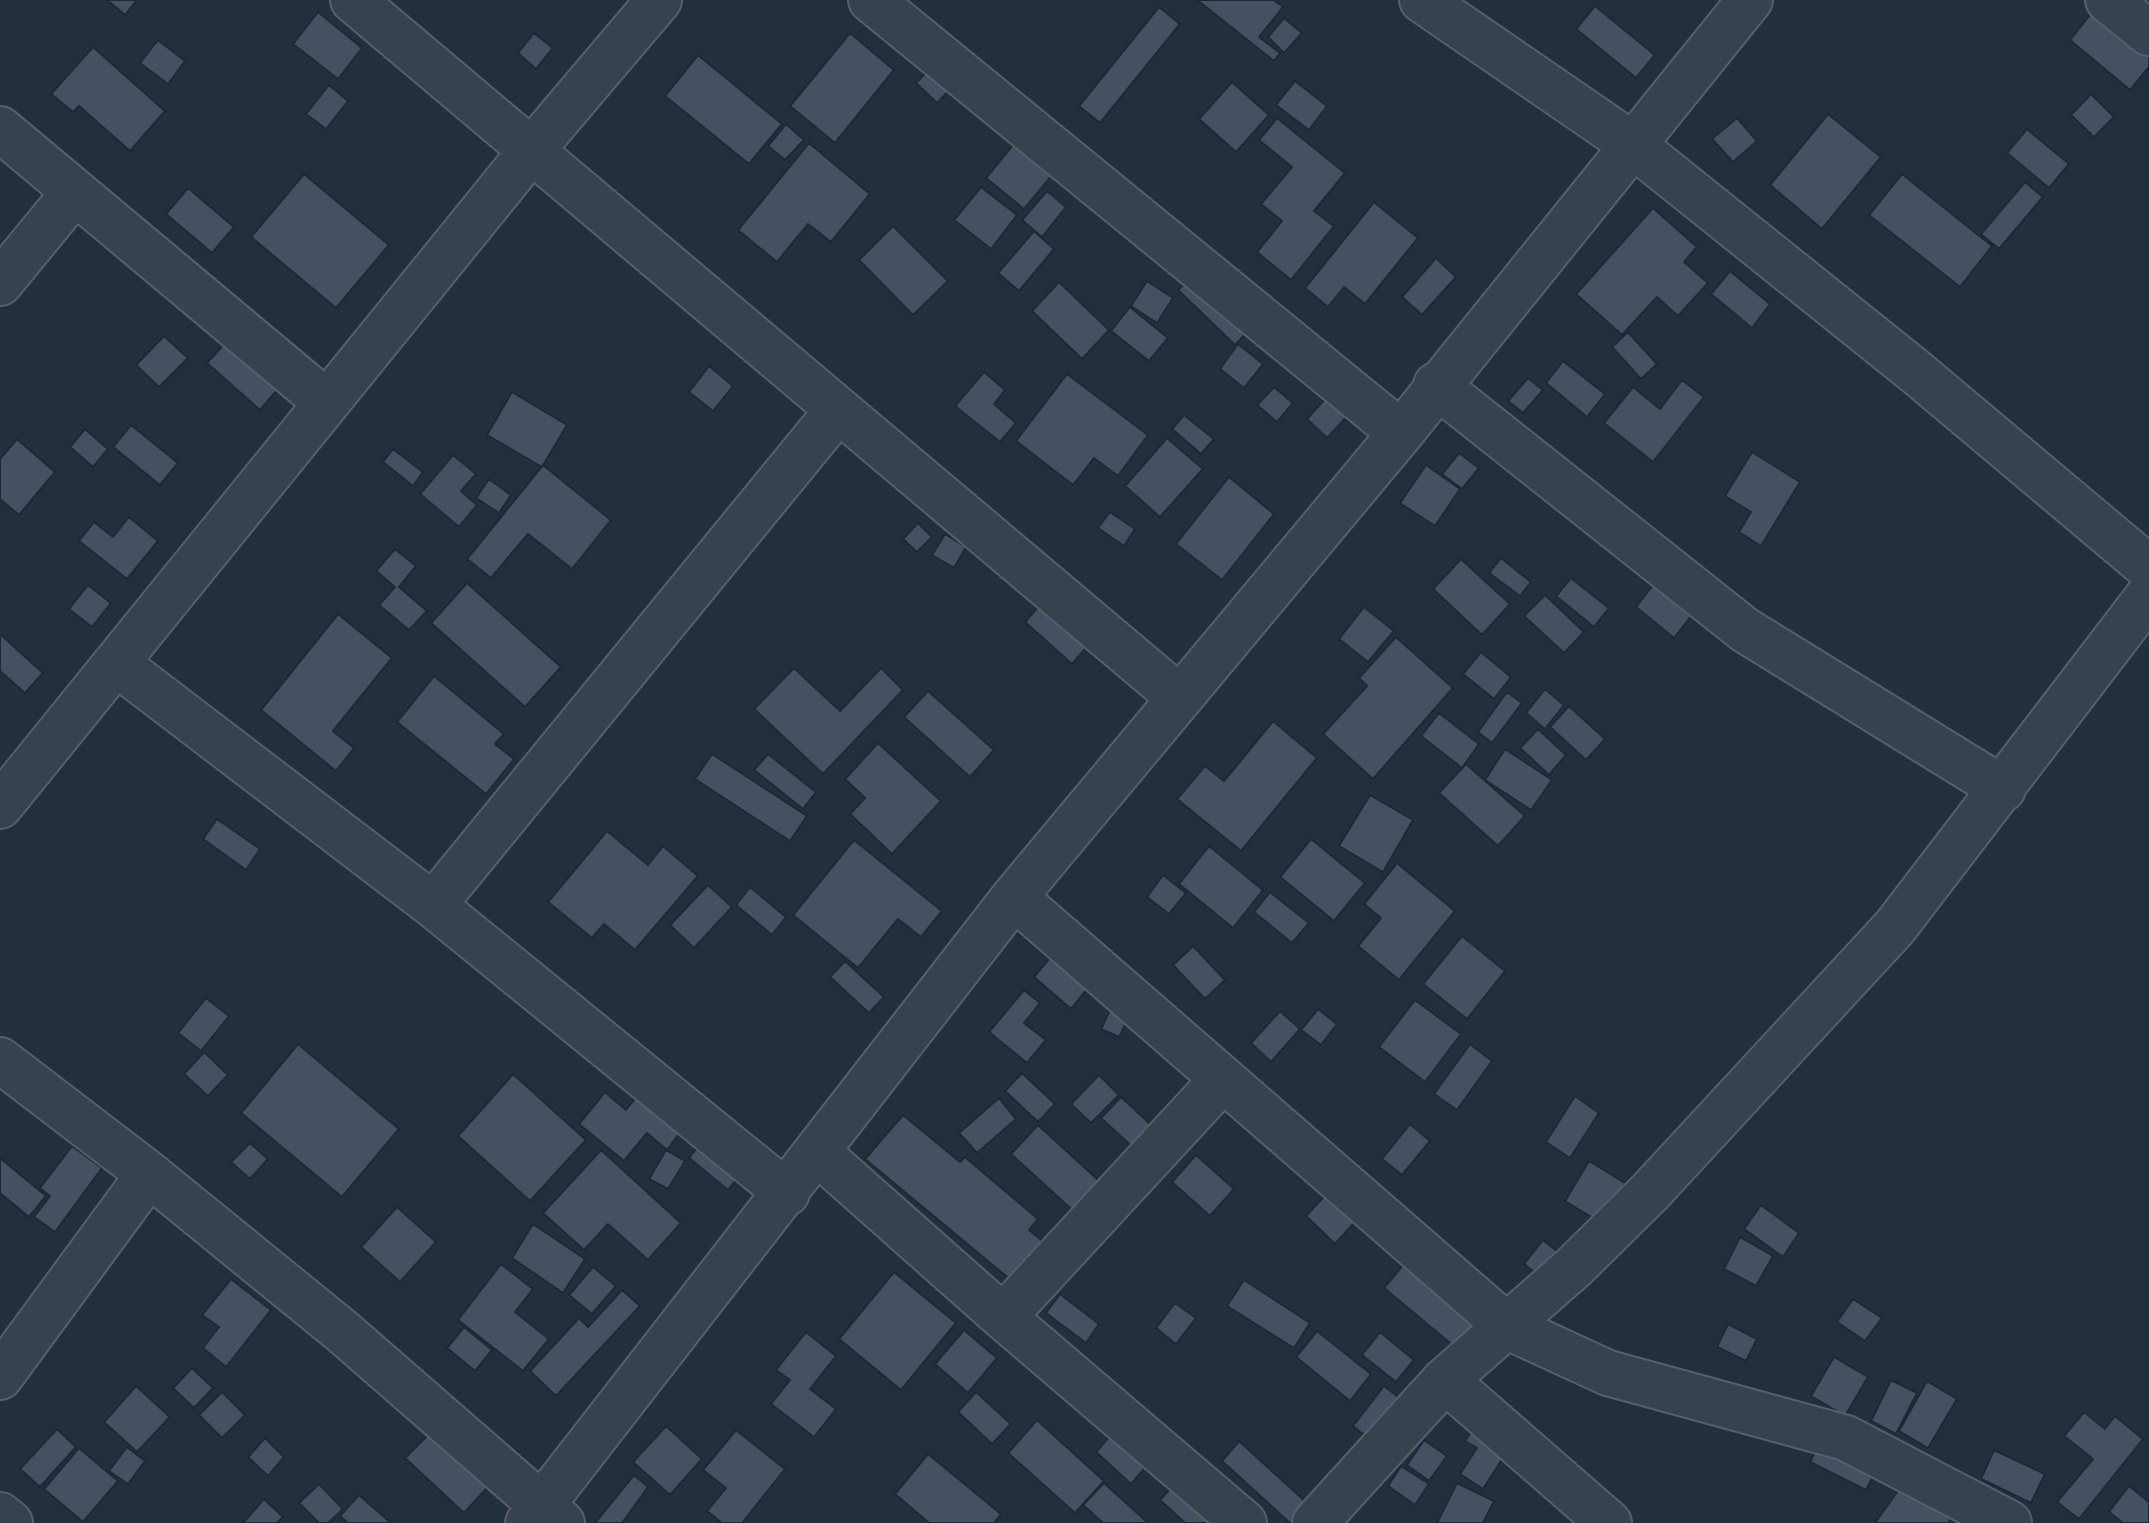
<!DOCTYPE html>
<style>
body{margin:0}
canvas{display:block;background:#242f3e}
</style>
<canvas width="2149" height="1523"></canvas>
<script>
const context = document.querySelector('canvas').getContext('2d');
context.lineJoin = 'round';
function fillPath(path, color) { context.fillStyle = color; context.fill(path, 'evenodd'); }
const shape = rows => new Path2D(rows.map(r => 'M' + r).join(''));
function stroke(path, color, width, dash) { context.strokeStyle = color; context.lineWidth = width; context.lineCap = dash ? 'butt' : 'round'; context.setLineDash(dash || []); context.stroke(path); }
const building = shape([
 [107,0,137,0,125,15,107,0],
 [1197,0,1274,0,1283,7,1259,37,1280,53,1274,61,1197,0],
 [2100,2,2149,41,2149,67,2130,90,2070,40,2100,2],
 [1595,6,1655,55,1636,78,1576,29,1595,6],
 [1159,7,1180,24,1100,123,1079,106,1159,7],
 [318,12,362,48,338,79,293,44,318,12],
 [1284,18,1302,33,1284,53,1268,37,1284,18],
 [534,33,553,48,536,69,518,53,534,33],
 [850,33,894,70,835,143,790,106,850,33],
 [158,40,185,61,168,84,140,63,158,40],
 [93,47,165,111,130,151,79,106,73,112,51,94,93,47],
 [698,55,782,124,749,164,665,96,698,55],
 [935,63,955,84,937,103,916,83,935,63],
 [1295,81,1327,106,1309,130,1276,105,1295,81],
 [1232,82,1269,115,1236,152,1199,119,1232,82],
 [329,85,348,101,326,129,306,114,329,85],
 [2091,94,2114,117,2094,137,2071,115,2091,94],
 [1828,114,1881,157,1822,229,1770,185,1828,114],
 [1277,118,1345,173,1314,211,1334,226,1291,280,1257,252,1282,221,1261,204,1292,167,1259,140,1277,118],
 [1737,118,1757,141,1733,162,1712,139,1737,118],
 [786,124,804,140,785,160,768,146,786,124],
 [2027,129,2069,164,2049,188,2007,153,2027,129],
 [1021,135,1059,167,1024,209,986,178,1021,135],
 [809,143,870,194,831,242,808,224,777,262,738,230,809,143],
 [304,174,389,245,336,308,251,237,304,174],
 [1902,174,1992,246,1960,287,1869,215,1902,174],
 [2025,182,2043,197,1999,249,1981,234,2025,182],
 [981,187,1017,215,991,249,954,220,981,187],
 [188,188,234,227,212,253,166,214,188,188],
 [1047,191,1066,207,1042,237,1022,220,1047,191],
 [1374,202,1418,238,1365,304,1344,287,1328,307,1305,288,1374,202],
 [1653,208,1697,247,1684,262,1708,283,1678,316,1657,297,1622,335,1576,294,1653,208],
 [893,226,948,281,913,315,859,260,893,226],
 [1034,231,1054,249,1019,291,998,273,1034,231],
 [1436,258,1456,277,1422,315,1402,297,1436,258],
 [1730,271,1770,304,1752,328,1711,294,1730,271],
 [1196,272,1252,327,1235,345,1178,290,1196,272],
 [1147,281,1173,298,1157,323,1131,306,1147,281],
 [1059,282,1109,330,1082,359,1032,311,1059,282],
 [1130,307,1168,338,1149,361,1111,331,1130,307],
 [1628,332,1657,364,1641,379,1612,347,1628,332],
 [164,336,188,358,159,387,136,365,164,336],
 [226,342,278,389,260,410,207,363,226,342],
 [1238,344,1263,364,1244,388,1220,369,1238,344],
 [1563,361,1605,394,1587,417,1546,383,1563,361],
 [709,366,733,386,713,411,689,392,709,366],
 [984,372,1005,390,994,404,1016,423,1000,442,955,406,984,372],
 [1067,374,1148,435,1118,476,1094,458,1073,485,1016,441,1067,374],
 [1528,378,1543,390,1523,413,1508,401,1528,378],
 [1343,379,1364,398,1327,438,1307,419,1343,379],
 [1682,380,1704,397,1653,462,1604,423,1633,387,1660,409,1682,380],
 [1274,387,1293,403,1277,422,1257,405,1274,387],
 [512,392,567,425,542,467,487,435,512,392],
 [1184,415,1214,439,1201,454,1172,429,1184,415],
 [131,425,178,463,160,485,113,447,131,425],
 [85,429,108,449,93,467,70,447,85,429],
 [1167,438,1203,469,1160,517,1125,486,1167,438],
 [17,439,55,472,19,515,0,499,0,459,17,439],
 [393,449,423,472,413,486,383,462,393,449],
 [1752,452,1800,482,1761,546,1739,532,1751,512,1725,496,1752,452],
 [1459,453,1479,468,1462,489,1442,474,1459,453],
 [453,455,476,474,461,491,477,505,459,527,420,494,453,455],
 [543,465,611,520,572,569,528,534,491,578,467,559,543,465],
 [1426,465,1460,489,1435,526,1400,503,1426,465],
 [1229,477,1274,514,1222,580,1176,544,1229,477],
 [489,479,511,495,499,513,476,498,489,479],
 [1110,512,1135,529,1124,546,1098,528,1110,512],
 [129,517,158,541,127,579,79,541,94,522,113,537,129,517],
 [918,523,932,537,917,552,903,539,918,523],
 [945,534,966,547,954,568,932,555,945,534],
 [395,549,416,566,399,587,427,611,409,630,379,605,395,587,376,571,395,549],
 [1501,558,1531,582,1520,596,1489,573,1501,558],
 [1461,559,1510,604,1482,635,1433,589,1461,559],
 [1670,563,1709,593,1674,638,1636,607,1670,563],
 [1571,578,1609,608,1594,627,1556,596,1571,578],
 [467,583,561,667,525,707,431,623,467,583],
 [88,585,111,603,92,627,69,609,88,585],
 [1545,595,1584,632,1564,653,1524,616,1545,595],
 [1047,597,1094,639,1072,664,1025,622,1047,597],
 [1364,607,1394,631,1368,662,1339,639,1364,607],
 [338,614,392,658,333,731,354,748,336,771,261,710,338,614],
 [0,634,43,673,25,693,0,671,0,634],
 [1396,637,1453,688,1373,779,1323,734,1367,686,1359,678,1396,637],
 [1481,652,1511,677,1494,699,1463,674,1481,652],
 [794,668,840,711,881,668,903,690,823,774,754,709,794,668],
 [434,676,504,734,495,744,514,759,486,794,397,722,434,676],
 [1545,689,1564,705,1545,729,1526,713,1545,689],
 [928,691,994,750,970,777,904,717,928,691],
 [1507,692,1522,703,1492,743,1478,732,1507,692],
 [1569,706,1605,739,1586,760,1550,727,1569,706],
 [1439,713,1479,744,1462,768,1421,736,1439,713],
 [1273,721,1317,758,1241,851,1177,799,1205,766,1224,781,1273,721],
 [1538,729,1566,755,1549,775,1520,748,1538,729],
 [878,743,941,801,892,854,850,814,865,798,845,779,878,743],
 [1505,749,1552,780,1531,810,1485,780,1505,749],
 [712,754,807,816,790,841,695,779,712,754],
 [768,754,816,792,803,809,754,770,768,754],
 [1466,764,1525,816,1498,846,1439,793,1466,764],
 [1370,795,1413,820,1383,872,1339,846,1370,795],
 [217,819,260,849,246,870,203,839,217,819],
 [607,831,648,865,663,846,698,876,635,950,604,924,592,938,548,902,607,831],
 [1311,839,1365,883,1334,921,1280,877,1311,839],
 [854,840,942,911,921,937,898,919,858,968,793,915,854,840],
 [1209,846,1263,890,1233,928,1179,884,1209,846],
 [1397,863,1455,911,1399,980,1358,946,1381,918,1364,904,1397,863],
 [1163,875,1186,893,1169,914,1147,897,1163,875],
 [708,885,732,907,694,948,670,925,708,885],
 [750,887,786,917,772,935,736,905,750,887],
 [1270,892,1309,923,1292,943,1254,912,1270,892],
 [1462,936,1505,971,1467,1019,1423,984,1462,936],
 [1193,946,1225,980,1205,999,1173,965,1193,946],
 [1059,947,1096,978,1071,1009,1034,977,1059,947],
 [845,961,884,997,869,1013,830,977,845,961],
 [1024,990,1040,1003,1024,1023,1046,1040,1027,1063,989,1032,1024,990],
 [206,998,229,1016,201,1051,178,1033,206,998],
 [1415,1000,1461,1034,1425,1082,1379,1047,1415,1000],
 [1114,1002,1132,1011,1119,1037,1101,1029,1114,1002],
 [1318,1009,1337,1024,1321,1045,1301,1030,1318,1009],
 [1280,1011,1300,1029,1271,1062,1251,1043,1280,1011],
 [298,1044,399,1129,342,1197,241,1113,298,1044],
 [1470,1044,1492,1061,1457,1110,1434,1094,1470,1044],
 [204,1052,228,1075,208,1096,184,1074,204,1052],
 [1022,1073,1055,1104,1038,1122,1005,1091,1022,1073],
 [513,1074,586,1140,530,1201,458,1136,513,1074],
 [1099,1075,1119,1095,1091,1123,1071,1104,1099,1075],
 [641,1091,684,1127,667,1150,647,1133,624,1161,579,1124,605,1092,626,1110,641,1091],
 [1575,1096,1599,1113,1570,1158,1546,1142,1575,1096],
 [1121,1097,1161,1134,1141,1155,1101,1118,1121,1097],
 [999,1098,1016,1119,977,1153,959,1133,999,1098],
 [903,1115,960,1162,965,1157,1038,1219,1029,1230,1051,1248,1018,1286,865,1159,903,1115],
 [1410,1124,1430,1141,1402,1175,1382,1159,1410,1124],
 [1038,1125,1108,1189,1081,1218,1011,1154,1038,1125],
 [704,1139,743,1172,728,1190,689,1158,704,1139],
 [250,1143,268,1159,250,1179,231,1162,250,1143],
 [72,1146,102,1168,55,1232,34,1217,50,1196,40,1188,72,1146],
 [601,1150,681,1223,648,1260,608,1224,584,1250,543,1213,601,1150],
 [666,1150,685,1161,668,1189,649,1179,666,1150],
 [1196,1155,1234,1189,1210,1216,1172,1182,1196,1155],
 [0,1158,46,1196,29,1217,0,1193,0,1158],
 [1589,1161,1625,1183,1601,1223,1565,1201,1589,1161],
 [1333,1187,1362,1214,1335,1244,1306,1216,1333,1187],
 [1761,1205,1799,1233,1783,1257,1744,1229,1761,1205],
 [397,1207,436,1242,400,1282,361,1247,397,1207],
 [533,1224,585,1259,563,1293,512,1258,533,1224],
 [1740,1237,1773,1256,1756,1286,1724,1269,1740,1237],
 [1543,1240,1567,1259,1548,1283,1524,1264,1543,1240],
 [1417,1248,1490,1308,1456,1348,1384,1288,1417,1248],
 [501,1264,533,1289,515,1312,549,1339,523,1371,458,1320,501,1264],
 [593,1267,616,1286,592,1314,569,1295,593,1267],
 [894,1272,956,1323,901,1390,839,1339,894,1272],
 [231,1279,271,1310,226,1367,203,1348,219,1327,202,1315,231,1279],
 [1244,1280,1310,1323,1294,1348,1227,1306,1244,1280],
 [622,1290,640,1306,556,1396,530,1371,579,1318,588,1327,622,1290],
 [1060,1294,1099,1324,1086,1343,1046,1313,1060,1294],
 [1853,1299,1882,1318,1865,1341,1837,1322,1853,1299],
 [1175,1303,1196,1318,1176,1344,1156,1328,1175,1303],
 [1728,1324,1757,1339,1746,1361,1717,1347,1728,1324],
 [464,1327,492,1350,475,1371,447,1348,464,1327],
 [964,1330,997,1358,968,1393,935,1364,964,1330],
 [1317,1331,1371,1374,1350,1401,1296,1357,1317,1331],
 [806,1332,836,1356,810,1389,836,1409,814,1437,771,1404,790,1380,776,1370,806,1332],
 [1380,1332,1414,1360,1396,1382,1362,1355,1380,1332],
 [1834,1357,1868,1377,1845,1416,1811,1396,1834,1357],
 [192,1368,213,1388,194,1408,173,1388,192,1368],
 [1891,1380,1917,1393,1896,1434,1871,1421,1891,1380],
 [1927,1381,1957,1399,1928,1448,1899,1431,1927,1381],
 [136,1386,170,1417,137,1452,104,1422,136,1386],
 [1384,1386,1406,1403,1374,1443,1353,1426,1384,1386],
 [222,1392,245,1415,222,1438,199,1415,222,1392],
 [976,1392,1011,1424,992,1444,958,1412,976,1392],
 [2084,1412,2105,1429,2115,1416,2143,1439,2079,1519,2057,1502,2093,1459,2064,1436,2084,1412],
 [1129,1414,1164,1446,1131,1484,1096,1452,1129,1414],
 [1037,1420,1104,1481,1075,1513,1008,1453,1037,1420],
 [1478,1421,1512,1444,1483,1489,1460,1474,1477,1448,1465,1441,1478,1421],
 [666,1426,702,1459,670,1495,633,1462,666,1426],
 [57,1429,76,1447,40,1487,20,1469,57,1429],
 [1826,1429,1883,1458,1866,1490,1810,1462,1826,1429],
 [736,1430,785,1469,742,1523,722,1523,707,1511,726,1488,703,1470,736,1430],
 [429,1434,487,1488,464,1513,405,1458,429,1434],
 [265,1438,284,1457,268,1476,248,1457,265,1438],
 [1424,1440,1447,1456,1429,1481,1407,1465,1424,1440],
 [1239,1441,1318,1513,1309,1523,1290,1523,1222,1461,1239,1441],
 [127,1447,145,1461,128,1484,109,1471,127,1447],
 [79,1448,118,1481,83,1522,44,1489,79,1448],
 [1994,1450,2045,1474,2031,1503,1981,1479,1994,1450],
 [928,1454,1001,1514,994,1523,929,1523,895,1494,928,1454],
 [1192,1464,1258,1523,1185,1523,1160,1500,1192,1464],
 [1401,1466,1429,1484,1415,1505,1388,1486,1401,1466],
 [634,1475,648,1487,622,1523,595,1523,634,1475],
 [1905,1481,1953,1516,1948,1523,1875,1523,1905,1481],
 [1104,1483,1147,1522,1147,1523,1103,1523,1083,1505,1104,1483],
 [1457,1483,1494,1501,1483,1523,1437,1523,1457,1483],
 [319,1484,343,1509,328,1523,319,1523,299,1503,319,1484],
 [2129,1486,2149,1502,2149,1523,2123,1523,2109,1512,2129,1486],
 [359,1495,391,1523,348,1523,340,1516,359,1495],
 [264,1499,283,1517,277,1523,243,1523,264,1499]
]);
const minor = shape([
 [353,0,1180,698],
 [871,0,1401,433],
 [1422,0,1633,145,1916,372,2149,568],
 [2108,0,2149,33],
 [0,129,326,402],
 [0,283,74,193],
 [1436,385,1745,630,2003,789],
 [116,663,433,905,787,1193],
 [0,806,531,151,659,0],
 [1014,897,1508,1327,1608,1373,1846,1438,2009,1523],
 [433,905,838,410],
 [0,1060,149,1174,343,1332,562,1523],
 [818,1153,1003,1317,1223,1079],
 [1003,1317,1244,1523],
 [0,1377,149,1174],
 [1445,1380,1609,1523],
 [0,1515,10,1523],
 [528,1523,1014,897,1401,433,1750,0],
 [1315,1523,1445,1380,1574,1267,1650,1192,1895,927,2149,595]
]);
fillPath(building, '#455162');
stroke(building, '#1f2835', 2);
stroke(minor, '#565f6c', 48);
stroke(minor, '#38414e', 44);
</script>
